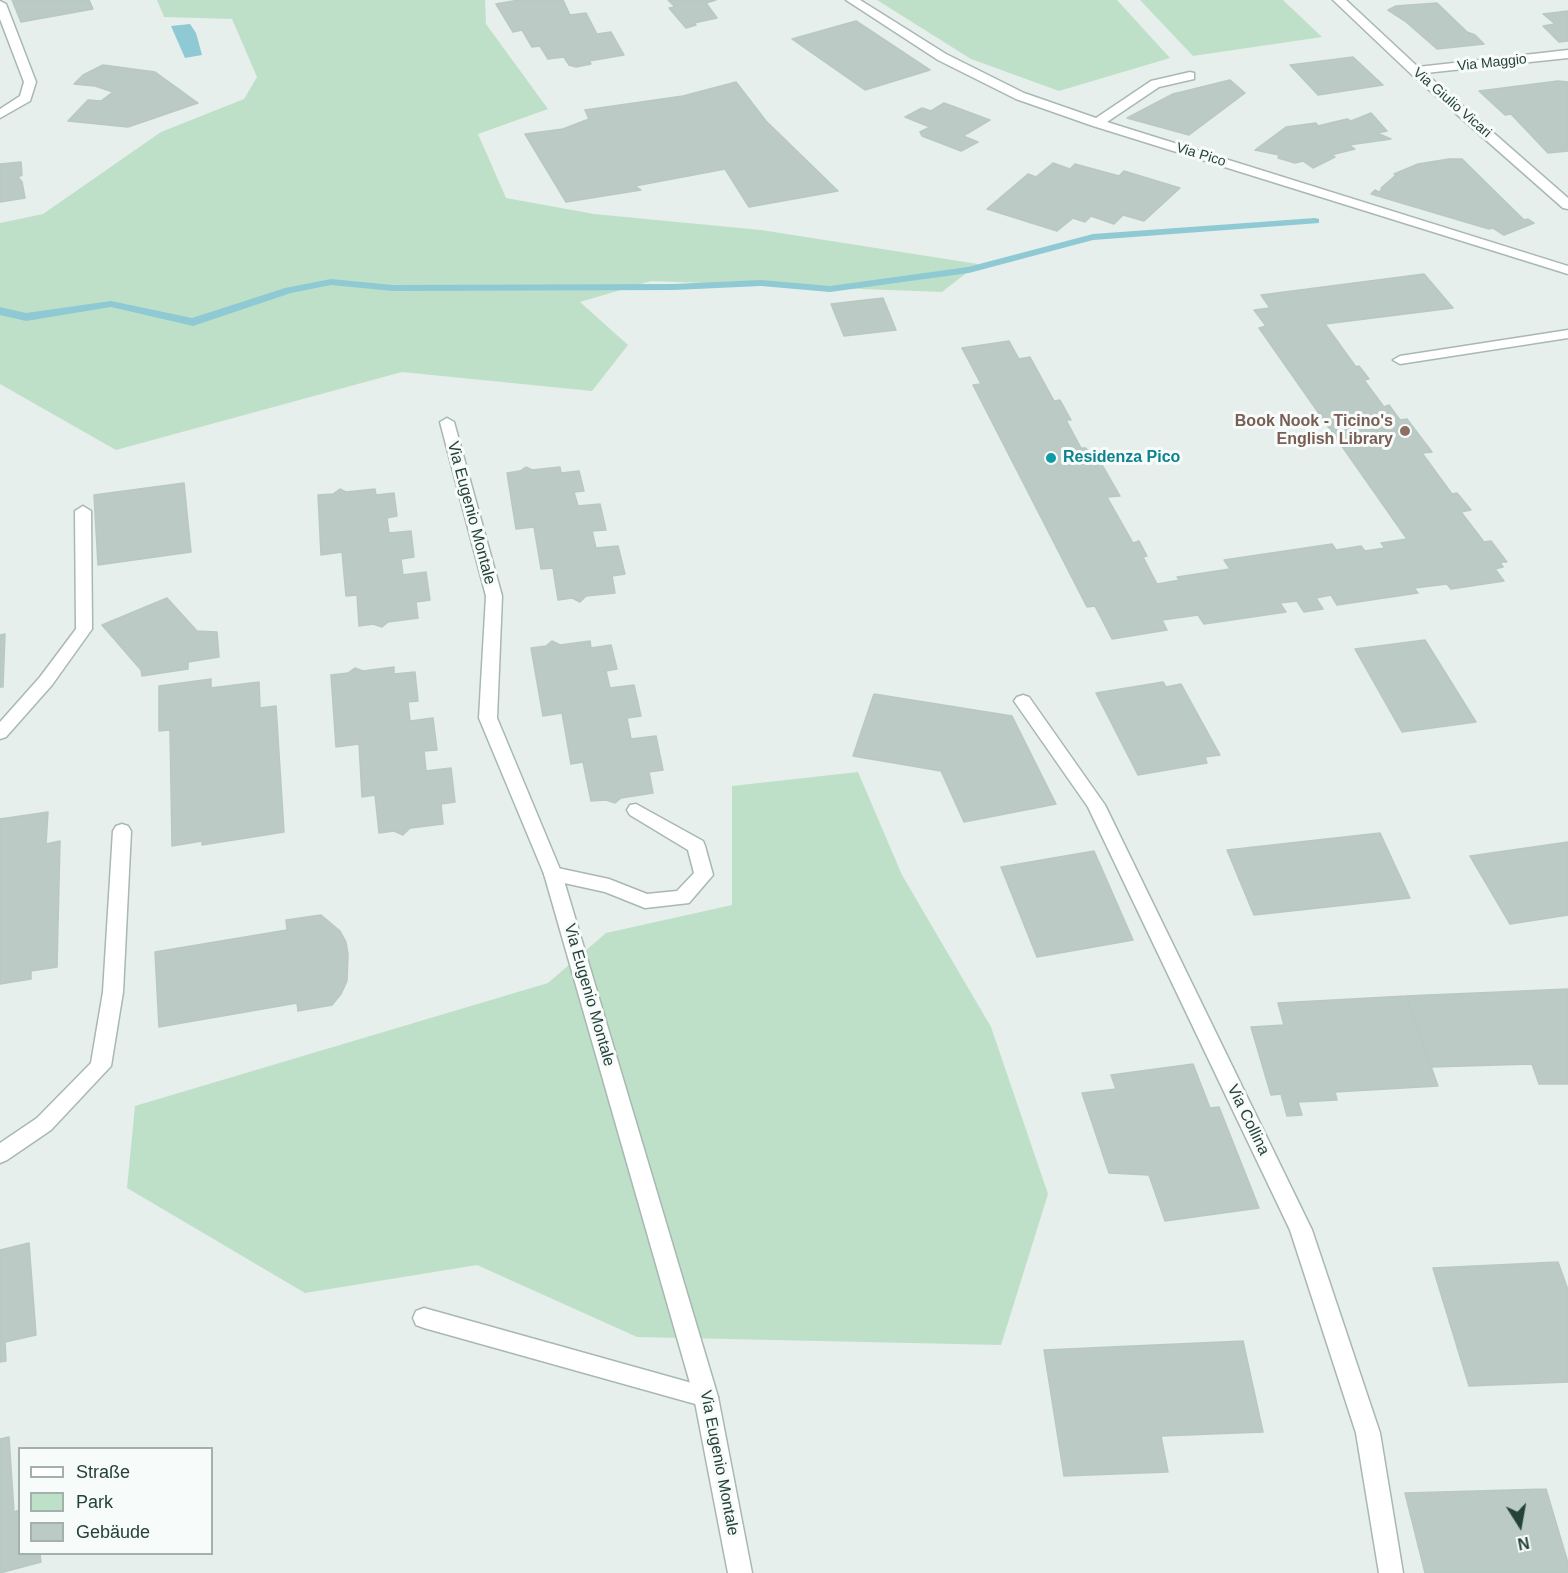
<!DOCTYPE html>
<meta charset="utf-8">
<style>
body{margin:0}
#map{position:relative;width:1568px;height:1573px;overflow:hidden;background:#e6efeb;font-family:Arial,sans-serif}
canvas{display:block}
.legend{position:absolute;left:18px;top:1447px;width:195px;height:108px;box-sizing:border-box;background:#f7fbf9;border:2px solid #a3b1ad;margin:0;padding:8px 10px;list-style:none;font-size:18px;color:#24423a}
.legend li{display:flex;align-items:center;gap:12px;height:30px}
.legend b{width:30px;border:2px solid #a3b1ad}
.north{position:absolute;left:1490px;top:1495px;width:60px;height:60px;-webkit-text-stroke:4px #f7fbf9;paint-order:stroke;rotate:169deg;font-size:16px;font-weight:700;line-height:24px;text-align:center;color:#24423a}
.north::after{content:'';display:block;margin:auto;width:21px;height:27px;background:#24423a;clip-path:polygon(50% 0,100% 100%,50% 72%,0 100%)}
</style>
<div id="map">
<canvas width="1568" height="1573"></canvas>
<ul class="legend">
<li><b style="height:8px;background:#fff"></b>Straße</li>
<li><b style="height:16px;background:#bfe0c8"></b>Park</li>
<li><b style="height:16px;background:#bbcac4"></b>Gebäude</li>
</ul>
<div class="north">N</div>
</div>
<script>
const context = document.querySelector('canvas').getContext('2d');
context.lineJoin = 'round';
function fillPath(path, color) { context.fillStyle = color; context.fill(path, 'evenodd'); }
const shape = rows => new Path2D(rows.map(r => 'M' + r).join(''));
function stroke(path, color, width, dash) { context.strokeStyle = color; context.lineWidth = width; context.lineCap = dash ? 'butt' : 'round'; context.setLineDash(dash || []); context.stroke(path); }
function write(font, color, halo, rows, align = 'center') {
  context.font = font + ' Arial,sans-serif'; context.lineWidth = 6; context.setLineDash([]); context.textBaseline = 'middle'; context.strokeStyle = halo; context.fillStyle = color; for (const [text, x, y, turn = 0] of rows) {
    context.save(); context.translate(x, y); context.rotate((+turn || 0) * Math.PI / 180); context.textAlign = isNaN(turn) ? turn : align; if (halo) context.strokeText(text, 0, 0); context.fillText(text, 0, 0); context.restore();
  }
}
const green = shape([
 [157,0,485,0,486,24,548,109,478,134,506,198,594,214,761,230,978,264,942,292,651,281,580,302,628,345,592,391,402,372,116,450,0,384,0,223,43,214,161,132,244,99,257,77,232,19,164,17],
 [877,0,1117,0,1170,58,1059,91,971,59],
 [1140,0,1283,0,1322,37,1193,56],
 [858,772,902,875,991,1027,1048,1194,1001,1345,637,1337,477,1265,305,1293,127,1188,135,1106,548,983,606,933,732,905,732,786]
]);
const water = shape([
 [190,24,196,33,202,55,185,58,171,26]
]);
const stream = shape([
 [1315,218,1319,219,1319,223,1093,240,969,273,830,292,761,286,674,290,393,291,331,285,291,293,193,326,111,307,26,321,0,315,0,307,26,313,111,301,192,318,285,288,331,279,393,285,674,284,761,280,830,286,968,267,1093,234,1315,218]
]);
const building = shape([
 [12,0,89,0,93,9,21,22,12,0],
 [519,0,563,0,570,15,586,13,597,34,611,32,624,55,589,61,591,64,576,67,569,65,564,57,548,59,540,46,532,47,522,30,513,32,496,4,519,0],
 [668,0,716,0,706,3,717,18,694,23,696,25,686,28,669,8,675,7,668,0],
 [1437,3,1467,32,1475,35,1484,44,1437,49,1405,21,1388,10,1396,6,1437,3],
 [1568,11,1568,41,1559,42,1543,26,1555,24,1543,14,1568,11],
 [856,21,930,70,865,90,792,39,856,21],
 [1353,57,1383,85,1318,95,1290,65,1353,57],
 [103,65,155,72,198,103,128,127,68,121,88,100,101,101,113,92,95,86,74,84,83,75,103,65],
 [1230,80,1245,93,1189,135,1127,118,1173,94,1230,80],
 [1558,81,1568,82,1568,151,1548,153,1511,114,1505,115,1479,91,1558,81],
 [736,82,766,121,838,191,749,207,725,169,635,186,641,190,566,202,525,134,563,129,589,119,585,110,683,96,736,82],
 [944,103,990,120,963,136,978,142,961,151,922,136,920,132,930,127,905,117,922,108,931,111,944,103],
 [1371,113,1387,131,1377,133,1391,139,1349,145,1355,149,1331,155,1335,157,1313,168,1303,161,1295,163,1278,158,1279,155,1255,150,1286,127,1316,123,1318,126,1347,119,1351,121,1371,113],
 [1449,159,1462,159,1524,220,1528,219,1534,223,1504,235,1493,228,1489,229,1371,194,1375,190,1379,192,1383,188,1381,188,1396,175,1394,174,1418,164,1449,159],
 [21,162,22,175,18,177,22,182,25,198,0,202,0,164,21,162],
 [1053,163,1070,169,1075,164,1119,176,1124,171,1180,188,1144,221,1123,215,1114,224,1091,216,1085,222,1073,218,1057,231,987,209,1028,174,1036,177,1053,163],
 [1424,274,1453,308,1325,324,1356,367,1359,366,1369,379,1364,380,1384,407,1389,405,1400,420,1407,419,1432,452,1422,453,1452,494,1457,493,1471,510,1461,512,1484,542,1491,541,1507,562,1500,562,1503,567,1495,569,1504,581,1451,589,1447,584,1414,588,1418,593,1337,605,1331,595,1316,598,1323,609,1304,612,1297,601,1280,603,1286,612,1204,624,1198,615,1162,620,1167,630,1112,639,1095,606,1087,607,973,385,981,384,962,348,1009,341,1019,359,1030,357,1054,401,1060,400,1071,420,1066,420,1081,448,1086,448,1095,464,1101,463,1120,496,1107,497,1133,543,1139,541,1147,556,1143,557,1157,584,1180,580,1177,577,1230,569,1224,560,1332,544,1336,550,1361,546,1365,551,1385,548,1381,543,1407,539,1259,328,1266,326,1254,310,1270,308,1261,295,1424,274],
 [883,298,896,330,844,336,831,304,883,298],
 [526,467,532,470,560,467,561,473,579,471,584,491,574,492,578,506,600,504,606,530,592,531,596,548,618,546,625,574,612,576,615,593,586,596,580,602,572,598,558,600,553,568,541,569,534,527,516,529,507,473,520,471,526,467],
 [184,483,191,552,98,565,94,495,184,483],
 [340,489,346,492,375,489,376,495,394,493,397,516,387,518,389,533,411,531,414,557,401,559,403,575,426,572,430,600,416,602,418,618,388,622,382,627,373,624,359,626,357,595,346,596,342,552,321,555,318,495,333,494,340,489],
 [167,598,197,631,217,632,219,657,188,662,188,669,142,676,141,670,102,625,167,598],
 [5,634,3,687,0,687,0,635,5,634],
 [1425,640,1476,722,1402,732,1355,649,1425,640],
 [552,641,560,645,590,641,591,648,611,645,617,669,606,671,610,688,634,685,641,716,627,718,631,739,656,736,663,770,649,772,653,793,621,798,615,803,606,800,591,801,583,762,571,764,562,713,543,716,531,648,546,646,552,641],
 [394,667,394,674,415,672,418,701,408,702,410,721,433,718,437,750,424,751,426,771,451,768,455,802,441,804,443,824,410,828,403,835,394,831,379,833,375,795,362,797,359,744,336,747,331,675,348,673,355,668,363,671,394,667],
 [211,679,211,688,259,682,260,708,276,706,284,832,202,845,202,841,172,846,170,730,159,731,159,686,211,679],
 [1163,682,1166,687,1181,684,1220,755,1205,757,1207,763,1138,775,1096,693,1163,682],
 [874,694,1012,716,1056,804,964,822,941,771,853,756,874,694],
 [48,812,46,844,60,841,57,967,31,971,31,979,0,984,0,819,48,812],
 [1380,833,1410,898,1254,915,1227,850,1380,833],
 [1568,842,1568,915,1510,924,1470,856,1568,842],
 [1094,851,1133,940,1037,957,1001,867,1094,851],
 [321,915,340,931,346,942,348,954,347,981,341,994,332,1005,298,1011,297,1003,159,1027,155,952,287,930,286,920,321,915],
 [1568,989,1568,1084,1539,1084,1532,1064,1431,1067,1406,996,1568,989],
 [1406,996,1438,1086,1335,1092,1337,1100,1298,1102,1302,1115,1287,1116,1281,1094,1271,1095,1251,1027,1284,1025,1278,1003,1406,996],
 [1193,1064,1210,1108,1219,1107,1259,1208,1165,1221,1149,1175,1109,1173,1082,1093,1116,1089,1111,1075,1193,1064],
 [29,1243,36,1335,5,1342,6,1361,0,1362,0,1250,29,1243],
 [1558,1262,1568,1290,1568,1382,1469,1386,1433,1268,1558,1262],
 [1243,1341,1263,1432,1161,1436,1168,1472,1064,1476,1044,1350,1243,1341],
 [9,1437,14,1512,20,1510,20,1554,40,1554,41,1562,0,1573,0,1439,9,1437],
 [1546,1489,1568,1563,1568,1573,1425,1573,1405,1493,1546,1489]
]);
const service = shape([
 [1568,330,1568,338,1400,364,1393,360,1400,356,1568,330],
 [83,506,91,511,92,629,52,685,6,737,0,739,0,722,40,677,76,629,75,511,83,506],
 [636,804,703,841,705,846,713,875,689,903,645,908,605,892,546,879,544,874,546,869,553,867,609,879,647,894,677,891,694,873,688,850,630,815,627,810,630,805,636,804],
 [122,824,128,826,131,831,123,992,111,1066,51,1130,7,1160,0,1163,0,1143,37,1118,91,1063,103,992,113,831,116,826,122,824],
 [424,1308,706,1387,714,1390,718,1397,714,1404,706,1407,424,1328,416,1325,413,1318,416,1311,424,1308]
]);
const minor = shape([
 [846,0,860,0,946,54,1024,93,1096,118,1151,81,1190,72,1194,73,1194,79,1159,87,1107,122,1568,266,1568,274,1093,126,1016,99,938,60,846,0],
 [1333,0,1346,0,1418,67,1568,50,1568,58,1425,73,1568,198,1568,209,1563,208,1411,74,1333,0],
 [0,1,6,4,36,82,30,101,0,118,0,109,20,96,24,82,0,19,0,1],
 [447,418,454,422,502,596,497,718,562,874,718,1397,752,1573,728,1573,694,1397,544,874,479,718,486,596,440,422,447,418],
 [1023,695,1029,697,1105,805,1312,1230,1380,1433,1403,1573,1379,1573,1356,1433,1290,1230,1088,807,1014,701,1017,697,1023,695]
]);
const markers = [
 [1405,431,6,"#8d6e63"],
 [1051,458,6,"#0f9aa8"]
];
const farStreetnames = [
 ["Via Maggio",1492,63,-6],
 ["Via Giulio Vicari",1452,103,41],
 ["Via Pico",1201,155,17]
];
const educationNames = [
 ["Book Nook - Ticino's",1393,422],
 ["English Library",1393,440]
];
const cultureNames = [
 ["Residenza Pico",1063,458]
];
const streetNames = [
 ["Via Eugenio Montale",471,513,75],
 ["Via Eugenio Montale",589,995,74],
 ["Via Collina",1248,1120,64],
 ["Via Eugenio Montale",719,1463,79]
];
fillPath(green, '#bfe0c8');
fillPath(water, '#8ec9d4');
fillPath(stream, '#8ec9d4');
fillPath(building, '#bbcac4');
stroke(building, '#b8c9c2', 1.5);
stroke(service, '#a8b8b2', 3);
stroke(minor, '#a8b8b2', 3);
fillPath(service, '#fff');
fillPath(minor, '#fff');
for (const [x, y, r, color] of markers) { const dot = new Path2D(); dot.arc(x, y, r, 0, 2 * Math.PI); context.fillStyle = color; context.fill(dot); stroke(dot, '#f7fbf9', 2); }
write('14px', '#24423a', '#f7fbf9', farStreetnames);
write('bold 16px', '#785e54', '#f7fbf9', educationNames, 'right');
write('bold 16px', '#0d838f', '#f7fbf9', cultureNames, 'left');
write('16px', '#24423a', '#f7fbf9', streetNames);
</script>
